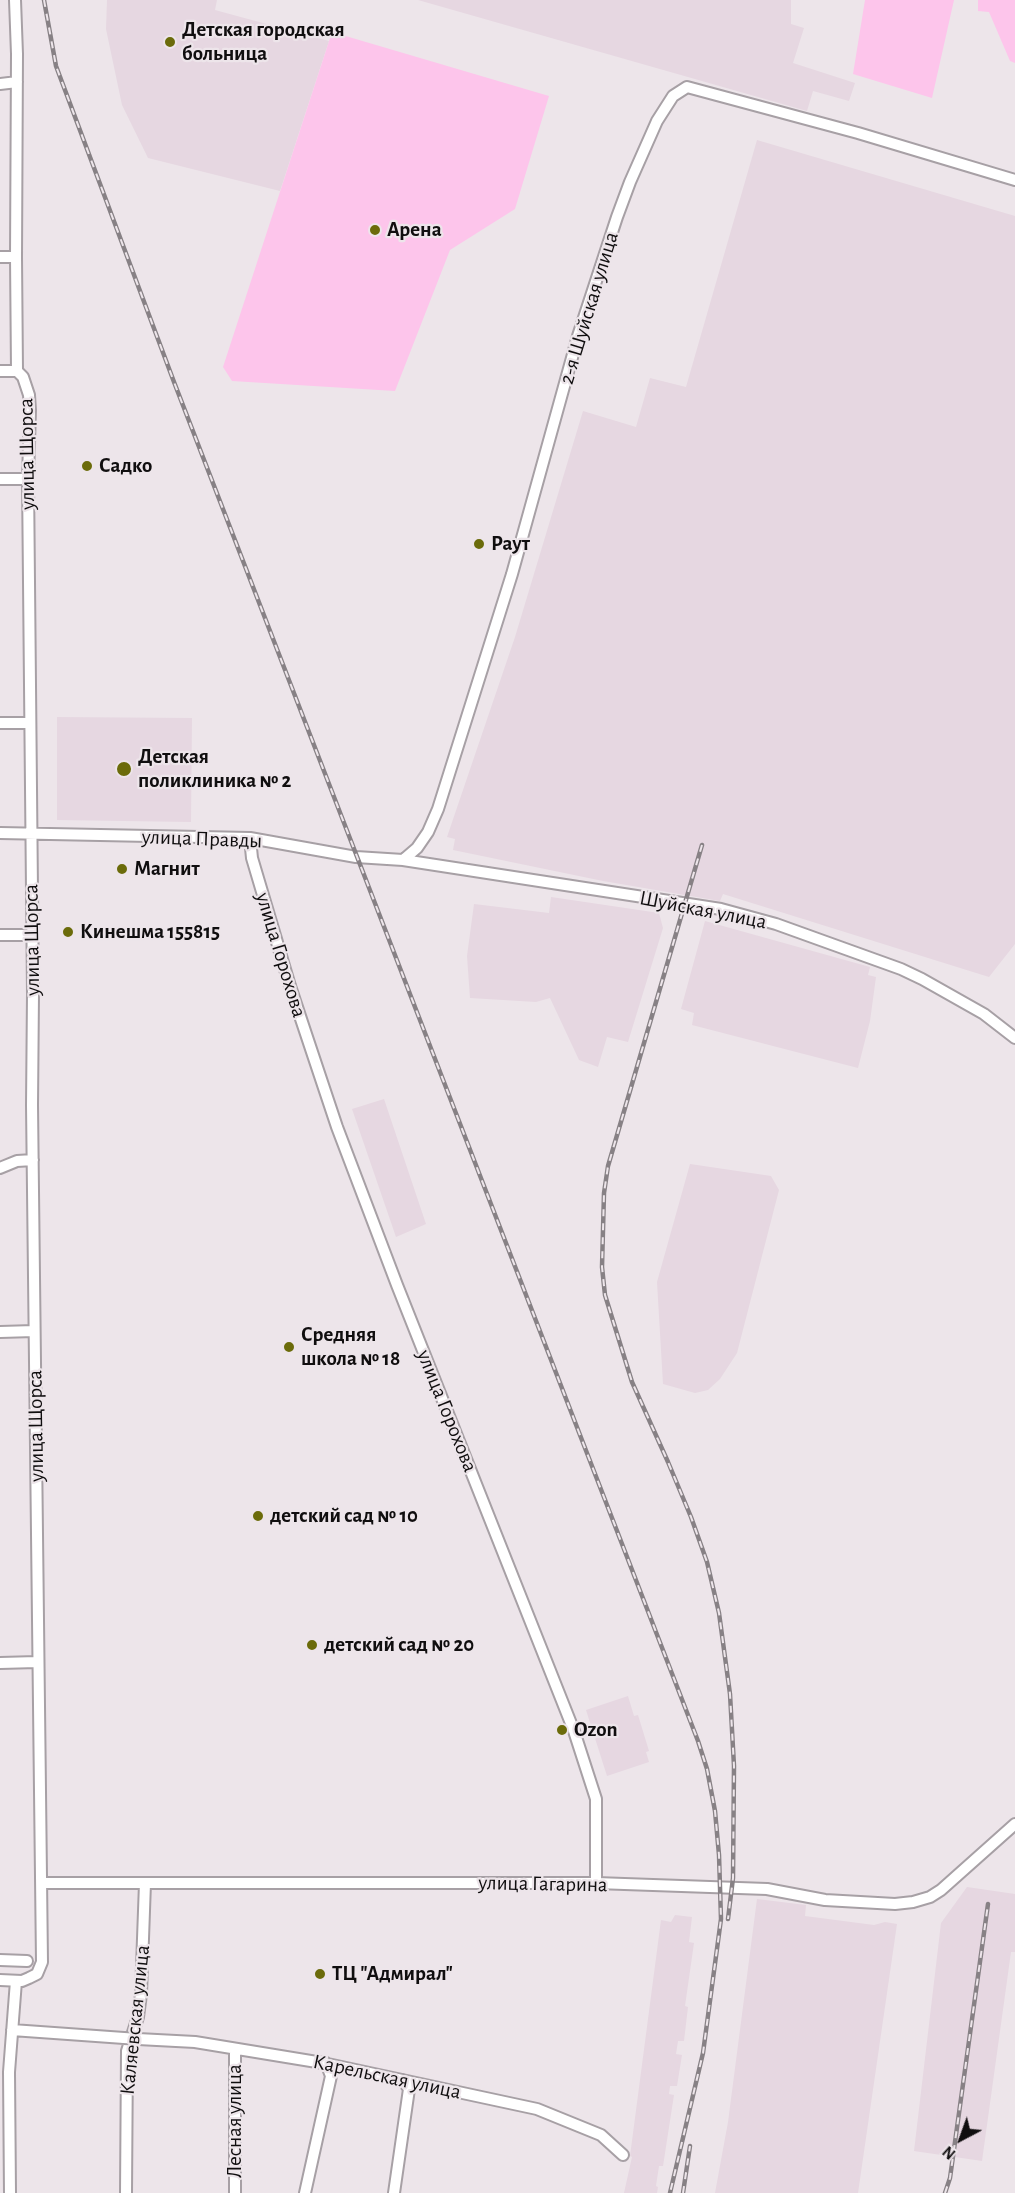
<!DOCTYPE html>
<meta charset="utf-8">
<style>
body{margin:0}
#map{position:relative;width:1015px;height:2193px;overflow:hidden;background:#ede5ea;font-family:"Alegreya Sans",sans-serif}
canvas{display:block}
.north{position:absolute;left:931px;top:2109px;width:60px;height:60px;-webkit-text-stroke:4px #ede5ea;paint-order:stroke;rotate:221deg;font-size:16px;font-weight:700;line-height:24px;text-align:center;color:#100e0f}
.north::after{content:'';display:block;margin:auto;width:21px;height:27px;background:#100e0f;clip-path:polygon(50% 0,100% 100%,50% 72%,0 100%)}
</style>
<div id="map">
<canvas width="1015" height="2193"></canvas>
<div class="north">N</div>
</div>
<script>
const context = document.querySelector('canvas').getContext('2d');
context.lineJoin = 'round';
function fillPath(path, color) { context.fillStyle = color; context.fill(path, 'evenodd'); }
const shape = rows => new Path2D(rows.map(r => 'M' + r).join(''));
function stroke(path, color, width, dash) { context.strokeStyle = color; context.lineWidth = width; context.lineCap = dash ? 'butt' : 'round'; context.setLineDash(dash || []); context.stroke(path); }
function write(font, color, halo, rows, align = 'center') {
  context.font = font + ' "Alegreya Sans",sans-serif'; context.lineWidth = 4.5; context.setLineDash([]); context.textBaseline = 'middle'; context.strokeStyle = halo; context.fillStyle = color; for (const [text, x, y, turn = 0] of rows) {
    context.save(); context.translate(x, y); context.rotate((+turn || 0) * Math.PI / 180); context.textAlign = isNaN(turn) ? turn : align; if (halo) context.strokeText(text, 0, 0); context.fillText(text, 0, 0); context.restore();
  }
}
const built = shape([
 [107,0,217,0,215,10,329,41,280,191,148,158,122,105,106,29],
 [418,0,791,0,791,24,804,28,793,63,855,83,849,101,813,91,807,111],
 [757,140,1015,216,1015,944,989,977,723,894,720,901,603,881,453,850,455,839,447,837,515,637,583,411,636,427,650,378,686,387],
 [57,717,192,718,191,822,57,820],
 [551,897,659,913,663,928,628,1042,607,1037,598,1067,579,1060,550,998,536,1002,470,998,467,956,474,904,549,913],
 [705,921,870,967,868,975,876,977,870,1021,858,1068,692,1025,694,1013,681,1009],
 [384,1099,426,1224,396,1237,352,1109],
 [690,1164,771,1176,779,1190,737,1353,720,1379,708,1390,695,1393,663,1384,657,1282],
 [628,1696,634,1716,638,1715,649,1751,646,1752,649,1762,607,1776,586,1710],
 [967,1887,1015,1894,1015,1952,1011,1952,982,2161,914,2151,941,1923],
 [757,1899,806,1905,805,1916,874,1925,885,1922,897,1924,858,2193,715,2193,728,2122],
 [675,1915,692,1917,689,1942,694,1943,685,2006,688,2007,684,2041,678,2041,676,2054,682,2055,677,2086,670,2086,669,2094,674,2095,663,2166,659,2166,656,2186,658,2187,657,2193,624,2193,632,2157,630,2156,661,1920,671,1922]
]);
const green = shape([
 [865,0,954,0,932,98,853,74],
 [978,0,1015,0,1015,63,1010,61,989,12,978,11],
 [332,32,549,96,515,209,450,250,395,391,232,381,223,367]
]);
const minor = shape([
 [0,84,17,82],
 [0,257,16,257],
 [0,371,17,371],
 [0,479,28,479],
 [0,723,30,723],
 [0,833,250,838,356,857,403,860,721,909,776,924,901,969,922,979,984,1014,1015,1038],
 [250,838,252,858,290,986,337,1127,397,1285,574,1731,596,1799,596,1883],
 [403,860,417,848,428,832,438,809,512,574,578,336,617,217,630,182,657,121,673,96,687,87,858,133,1015,180],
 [0,935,31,935],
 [0,1168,17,1161,33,1160],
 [0,1332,34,1331],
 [0,1663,37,1662],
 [42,1883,596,1883,767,1889,825,1900,895,1904,913,1902,930,1897,941,1890,1015,1824],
 [0,1960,27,1961],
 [0,1980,22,1981,29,1978,37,1974,42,1962,32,1105,33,994,28,479,30,410,29,395,23,377,17,371,16,257,17,54,15,0],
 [12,2030,124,2038],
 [138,2039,195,2042,323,2063,537,2109,601,2135,623,2155],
 [10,2193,9,2072,16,1981],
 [126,2193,127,2051,138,2017,141,1994,145,1883],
 [235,2193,235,2049],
 [305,2193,331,2076,326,2063],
 [394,2193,409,2089,403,2080]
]);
const rail = shape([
 [44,0,56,66,174,382,698,1741,707,1769,715,1811,719,1855,721,1919,703,2053,670,2193],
 [702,845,608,1166,604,1193,602,1267,605,1295,632,1382,668,1462,691,1517,707,1562,719,1613,730,1694,734,1766,733,1878,728,1919],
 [683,2193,690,2146],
 [945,2193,950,2178,988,1904]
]);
const minorBridge = shape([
 [124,2038,138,2039]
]);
const markers = [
 [170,42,6,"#6b6b0a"],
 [375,230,6,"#6b6b0a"],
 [87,466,6,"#6b6b0a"],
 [479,544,6,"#6b6b0a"],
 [124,769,8,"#6b6b0a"],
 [122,869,6,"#6b6b0a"],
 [68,932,6,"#6b6b0a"],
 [289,1347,6,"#6b6b0a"],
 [258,1516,6,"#6b6b0a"],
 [312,1645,6,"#6b6b0a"],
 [562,1730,6,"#6b6b0a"],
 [320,1974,6,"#6b6b0a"]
];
const poiNames = [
 ["Детская городская",182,30],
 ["больница",182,54],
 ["Арена",387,230],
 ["Садко",99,466],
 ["Раут",491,544],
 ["Детская",138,757],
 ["поликлиника № 2",138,781],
 ["Магнит",134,869],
 ["Кинешма 155815",80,932],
 ["Средняя",301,1335],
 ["школа № 18",301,1359],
 ["детский сад № 10",270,1516],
 ["детский сад № 20",324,1645],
 ["Ozon",574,1730],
 ["ТЦ \"Адмирал\"",332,1974]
];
const streetNames = [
 ["2-я Шуйская улица",589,308,-73],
 ["улица Щорса",27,454,-91],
 ["улица Правды",202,839,2],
 ["Шуйская улица",703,910,11],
 ["улица Щорса",32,940,-91],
 ["улица Горохова",281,955,73],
 ["улица Горохова",447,1411,68],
 ["улица Щорса",36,1426,-91],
 ["улица Гагарина",543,1884,1],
 ["Каляевская улица",135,2020,-84],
 ["Карельская улица",387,2077,12],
 ["Лесная улица",235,2121,-90]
];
fillPath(built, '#e6d7e1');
fillPath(green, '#fdc5eb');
stroke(minor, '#a7a0a5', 14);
stroke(minor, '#fff', 10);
stroke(rail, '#878185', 4.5);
stroke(rail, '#ede5ea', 2, [7]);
stroke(minorBridge, '#a7a0a5', 14, []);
stroke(minorBridge, '#fff', 10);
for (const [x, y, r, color] of markers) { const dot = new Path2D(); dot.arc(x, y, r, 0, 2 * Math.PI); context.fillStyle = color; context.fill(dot); stroke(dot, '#ede5ea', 2); }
write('bold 21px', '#100e0f', '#ede5ea', poiNames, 'left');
write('21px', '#100e0f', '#ede5ea', streetNames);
</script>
